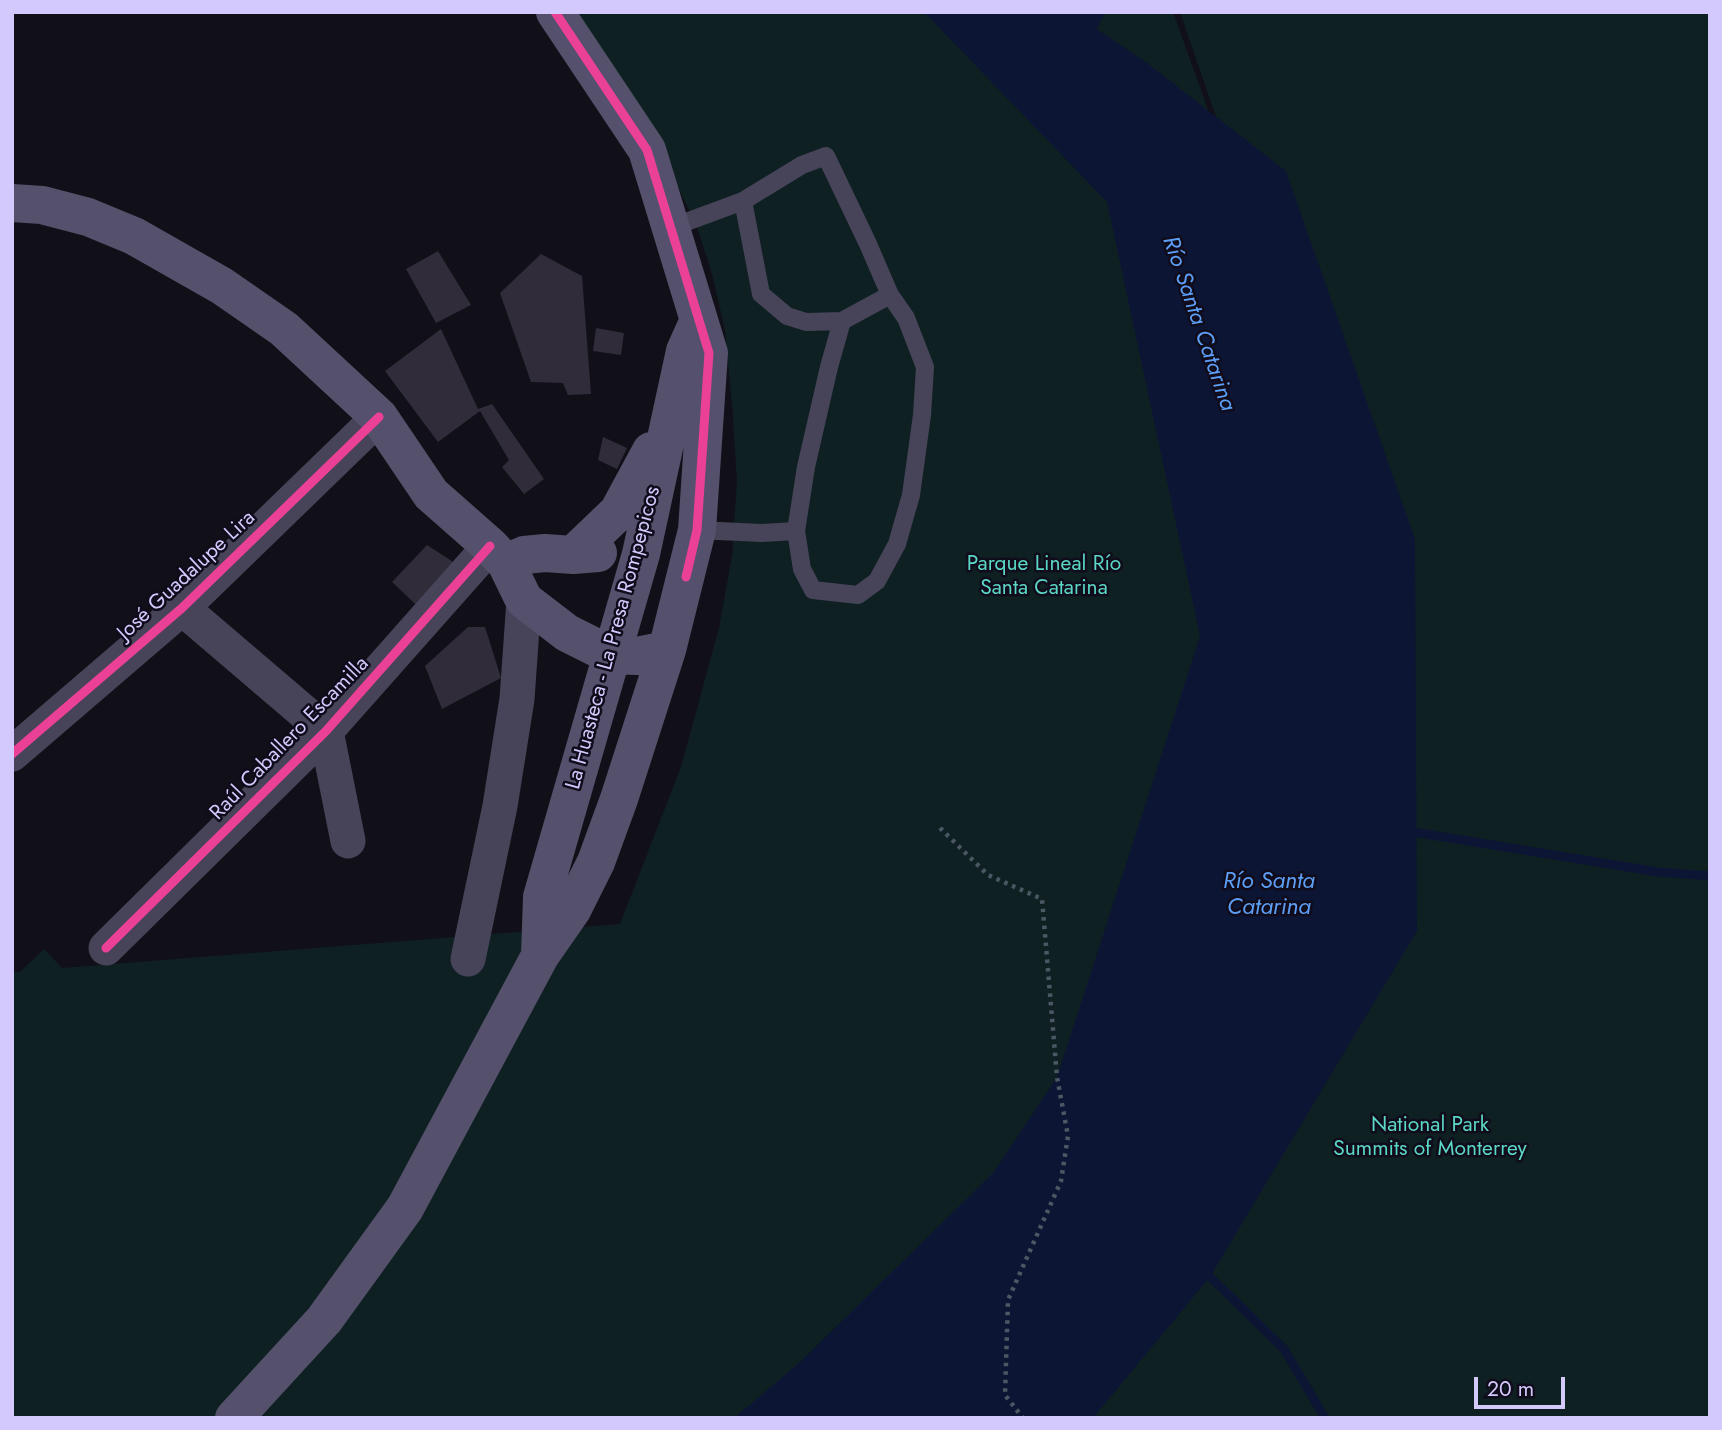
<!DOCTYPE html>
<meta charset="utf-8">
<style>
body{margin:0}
#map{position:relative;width:1722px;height:1430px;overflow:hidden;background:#111018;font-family:Jost,sans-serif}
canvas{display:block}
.frame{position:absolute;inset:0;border:14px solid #d4c9fc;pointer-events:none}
.scale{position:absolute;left:1474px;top:1377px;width:91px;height:32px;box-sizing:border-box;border:4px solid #d4c9fc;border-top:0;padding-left:9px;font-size:21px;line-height:24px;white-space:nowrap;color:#d4c9fc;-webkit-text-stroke:5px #100c1b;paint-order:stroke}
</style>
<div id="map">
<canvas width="1722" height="1430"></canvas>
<div class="frame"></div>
<div class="scale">20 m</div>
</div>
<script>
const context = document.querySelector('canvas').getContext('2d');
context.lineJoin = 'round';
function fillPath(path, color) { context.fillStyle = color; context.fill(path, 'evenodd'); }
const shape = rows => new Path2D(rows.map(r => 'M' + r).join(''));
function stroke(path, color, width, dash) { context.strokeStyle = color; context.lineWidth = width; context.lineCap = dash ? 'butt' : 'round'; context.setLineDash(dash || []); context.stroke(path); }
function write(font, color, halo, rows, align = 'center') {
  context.font = font + ' Jost,sans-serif'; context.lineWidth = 5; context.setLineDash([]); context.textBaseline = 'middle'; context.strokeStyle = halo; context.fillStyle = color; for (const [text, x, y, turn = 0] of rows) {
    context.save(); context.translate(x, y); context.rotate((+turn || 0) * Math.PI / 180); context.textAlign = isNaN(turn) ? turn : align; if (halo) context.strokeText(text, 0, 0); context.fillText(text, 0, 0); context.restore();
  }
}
const green = shape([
 [571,12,1173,12,1331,452,1180,12,1710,12,1710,1418,12,1418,12,972,20,972,44,949,62,968,620,924,681,767,719,628,732,556,737,481,732,404,725,330,712,274,697,227,671,172]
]);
const water = shape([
 [924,12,1105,12,1097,29,1147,63,1286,171,1415,539,1417,931,1210,1277,1093,1418,734,1418,799,1363,993,1173,1057,1077,1200,636,1107,202]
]);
const stream = shape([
 [1407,831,1658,872,1710,876],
 [1202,1269,1284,1349,1325,1418]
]);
const building = shape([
 [438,251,471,305,436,323,406,269],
 [541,254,582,276,591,394,568,395,563,383,531,382,500,293],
 [596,328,624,333,621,355,593,351],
 [441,329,478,409,492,404,544,479,524,494,502,467,509,460,480,411,438,442,385,371],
 [603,437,627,448,617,469,598,460],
 [427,545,467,571,428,616,392,582],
 [468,627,485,627,501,678,442,709,425,666]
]);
const path = shape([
 [940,828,988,875,1042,899,1057,1077,1068,1136,1061,1181,1008,1300,1005,1395,1023,1418]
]);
const lane = shape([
 [743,201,761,294,787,316,806,322,842,321,890,295],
 [670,228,743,201,802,165,826,156,868,244,890,295,906,318,925,367,922,415,911,495,897,544,877,581,858,595,813,590,802,569,796,531,806,467,829,367,842,321],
 [697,530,762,533,796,531]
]);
const street = shape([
 [182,608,326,731,348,841],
 [12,754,182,608,379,417],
 [106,948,326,731,490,546],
 [468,959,500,806,517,699,524,600]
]);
const secondary = shape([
 [12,203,42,205,88,217,134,236,222,286,284,329,379,417,431,494,490,546,506,563,524,600,567,633,611,655,637,656,667,650],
 [573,555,618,512,651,451],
 [506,563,524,555,545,553,573,555,598,553],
 [540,956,542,897,641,554,685,351,698,322],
 [234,1418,324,1320,405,1208,540,956,572,910,596,862,619,799,667,650,697,530,709,353,647,150,555,12]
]);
const cycleway = shape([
 [555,12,647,150,709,353,697,530,686,577],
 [12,754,182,608,379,417],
 [106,948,326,731,490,546]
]);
const parkNames = [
 ["Parque Lineal Río",1044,565],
 ["Santa Catarina",1044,589],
 ["National Park",1430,1126],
 ["Summits of Monterrey",1430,1150]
];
const streetNames = [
 ["José Guadalupe Lira",187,576,-43],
 ["La Huasteca - La Presa Rompepicos",614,638,-75],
 ["Raúl Caballero Escamilla",290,739,-46]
];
const waterNames = [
 ["Río Santa Catarina",1198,324,71],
 ["Río Santa",1269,882],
 ["Catarina",1269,908]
];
fillPath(green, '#0f2023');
fillPath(water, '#0c1533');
stroke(stream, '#0c1533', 9);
fillPath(building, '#302c3a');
stroke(path, '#4c5764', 4.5, [3.5, 5]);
stroke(lane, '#474459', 18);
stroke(street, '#474459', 35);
stroke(secondary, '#55516c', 38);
stroke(cycleway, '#ea4096', 9);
write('21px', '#5ad7c5', '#100c1b', parkNames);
write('21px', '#d4c9fc', '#100c1b', streetNames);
write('italic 23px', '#5d9ff7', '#100c1b', waterNames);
</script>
